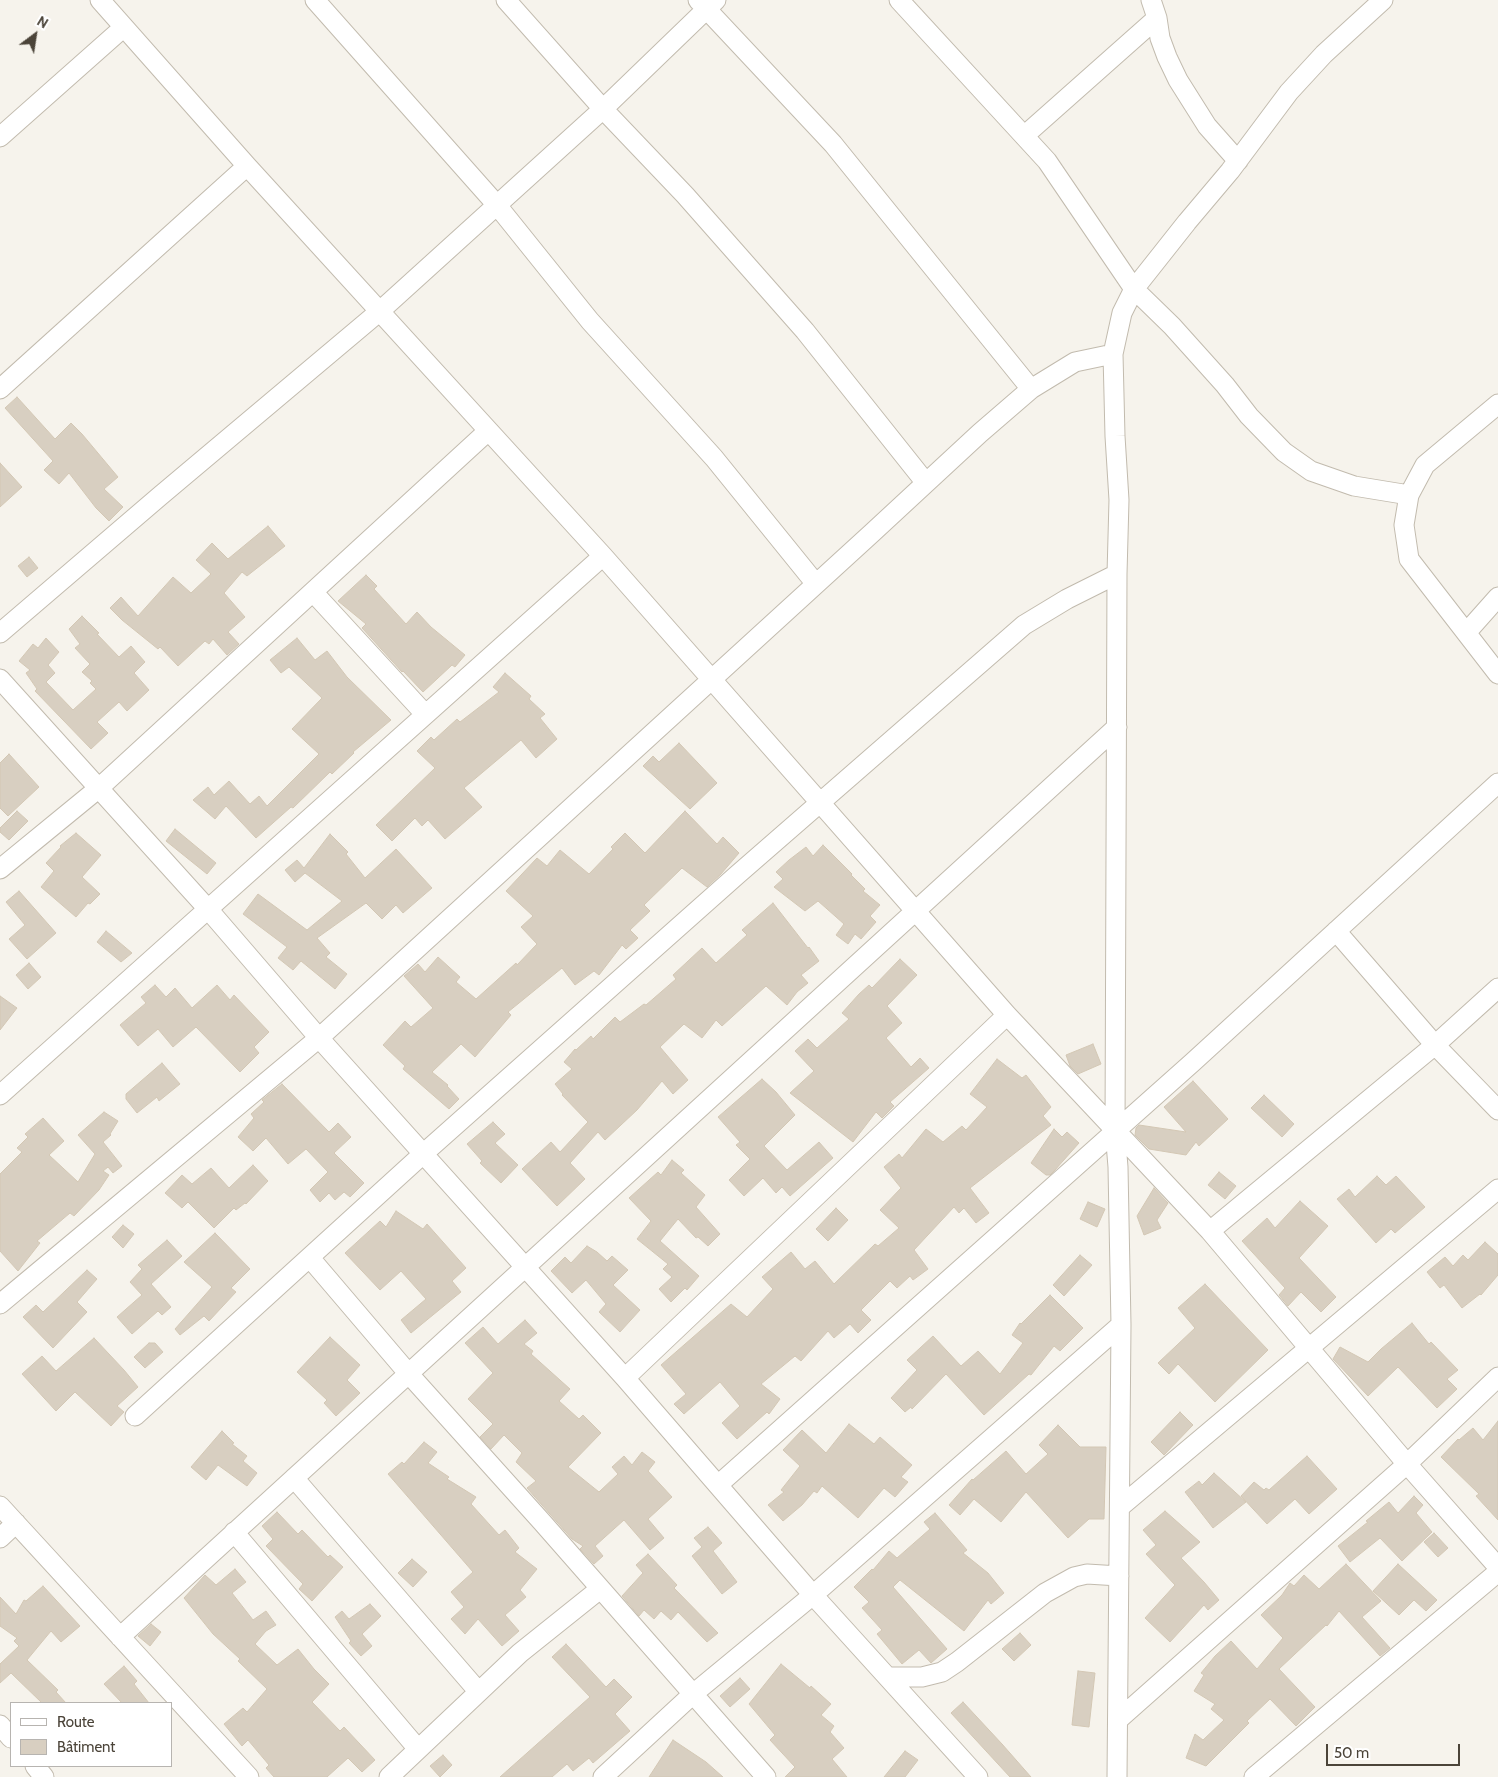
<!DOCTYPE html>
<meta charset="utf-8">
<style>
body{margin:0}
#map{position:relative;width:1498px;height:1777px;overflow:hidden;background:#f6f3ec;font-family:Cabin,sans-serif}
canvas{display:block}
.legend{position:absolute;left:10px;top:1702px;width:162px;height:65px;box-sizing:border-box;background:#fff;border:1px solid #b7b4b0;margin:0;padding:6px 9px;list-style:none;font-size:15px;color:#4b4439}
.legend li{display:flex;align-items:center;gap:10px;height:25px}
.legend b{width:25px;border:1px solid #b7b4b0}
.north{position:absolute;left:10px;top:10px;width:50px;height:50px;-webkit-text-stroke:4px #fff;paint-order:stroke;rotate:31deg;font-size:14px;font-weight:700;line-height:20px;text-align:center;color:#4b4439}
.north::after{content:'';display:block;margin:auto;width:18px;height:22px;background:#4b4439;clip-path:polygon(50% 0,100% 100%,50% 72%,0 100%)}
.scale{position:absolute;left:1326px;top:1744px;width:134px;height:22px;box-sizing:border-box;border:2px solid #4b4439;border-top:0;padding-left:6px;font-size:15px;line-height:18px;white-space:nowrap;color:#4b4439;-webkit-text-stroke:4px #fff;paint-order:stroke}
</style>
<div id="map">
<canvas width="1498" height="1777"></canvas>
<ul class="legend">
<li><b style="height:6px;background:#fff"></b>Route</li>
<li><b style="height:14px;background:#d8cfc1"></b>Bâtiment</li>
</ul>
<div class="north">N</div>
<div class="scale">50 m</div>
</div>
<script>
const context = document.querySelector('canvas').getContext('2d');
context.lineJoin = 'round';
function fillPath(path, color) { context.fillStyle = color; context.fill(path, 'evenodd'); }
const shape = rows => new Path2D(rows.map(r => 'M' + r).join(''));
function stroke(path, color, width, dash) { context.strokeStyle = color; context.lineWidth = width; context.lineCap = dash ? 'butt' : 'round'; context.setLineDash(dash || []); context.stroke(path); }
const building = shape([
 [17,397,55,439,71,423,82,434,118,477,104,489,123,507,109,521,96,508,69,473,59,484,44,470,53,461,5,408,17,397],
 [0,463,22,487,0,507,0,463],
 [268,526,285,546,247,576,242,572,224,593,245,617,228,632,239,644,227,655,213,639,209,644,205,641,178,666,160,647,158,649,122,620,110,608,121,597,138,616,173,577,191,593,211,574,196,560,212,543,228,559,268,526],
 [29,557,38,568,27,577,18,566,29,557],
 [366,575,377,586,374,589,406,624,417,612,431,627,465,655,455,667,452,665,423,692,403,671,402,672,362,628,366,624,338,601,366,575],
 [82,616,99,633,97,634,119,657,131,646,145,662,134,673,149,690,127,711,119,702,97,722,108,733,91,749,35,691,37,689,26,673,30,670,19,661,33,644,38,648,46,638,59,652,48,665,55,673,46,682,73,710,96,689,90,683,92,681,82,672,90,664,75,648,80,644,69,629,82,616],
 [297,638,315,660,327,651,347,677,391,720,353,752,354,753,332,774,330,772,293,808,291,807,256,838,226,806,215,819,193,800,208,787,214,795,229,781,250,804,259,796,267,806,319,754,292,729,322,698,289,667,281,673,270,660,297,638],
 [505,673,531,696,529,699,545,714,540,718,557,739,536,758,521,740,464,788,482,807,445,839,428,820,422,826,415,818,392,841,376,825,435,768,417,751,431,737,434,740,457,719,460,722,499,692,493,687,505,673],
 [679,743,717,783,690,809,643,766,653,756,659,762,679,743],
 [9,754,39,787,8,816,0,808,0,763,9,754],
 [17,811,28,821,9,840,0,832,0,828,17,811],
 [685,811,717,844,723,837,739,853,721,874,707,887,682,868,644,905,650,911,630,930,638,938,626,949,622,945,599,975,594,971,575,985,562,968,508,1012,511,1015,475,1057,461,1044,432,1072,448,1085,447,1086,459,1099,449,1109,403,1069,405,1066,383,1045,405,1021,411,1027,433,1008,404,976,418,964,425,972,438,957,460,977,456,982,476,999,516,963,517,965,537,944,521,927,533,916,506,891,537,858,547,866,560,850,589,874,613,849,611,847,625,833,645,853,685,811],
 [175,829,216,863,207,874,166,841,175,829],
 [76,833,101,855,82,877,100,894,90,904,88,903,76,917,41,887,54,871,46,863,61,847,60,846,76,833],
 [330,834,348,852,346,854,365,878,396,849,432,888,403,913,396,905,382,919,366,903,317,938,330,953,326,957,347,974,335,989,301,961,293,970,278,958,287,947,243,914,258,894,307,930,342,901,305,873,295,882,285,870,297,860,304,868,330,834],
 [823,845,852,874,851,875,865,889,863,891,880,905,870,916,876,922,861,939,855,934,848,944,836,935,844,924,818,901,805,911,774,887,783,879,776,872,789,860,806,847,813,856,823,845],
 [19,891,56,933,27,959,9,939,25,925,6,902,19,891],
 [773,903,808,948,809,947,819,961,801,975,808,983,797,992,787,1005,766,986,722,1026,716,1020,702,1038,684,1024,660,1047,688,1080,673,1094,662,1081,637,1110,605,1140,598,1132,570,1163,585,1179,557,1206,522,1169,551,1142,560,1152,588,1122,562,1095,563,1094,555,1084,572,1069,564,1062,575,1049,576,1050,591,1036,593,1039,615,1017,620,1022,644,1004,646,1005,676,979,673,975,702,948,716,963,747,935,742,930,773,903],
 [106,931,132,953,121,962,97,942,106,931],
 [900,959,917,975,887,1006,902,1023,886,1038,911,1067,920,1058,929,1068,890,1102,894,1106,882,1118,876,1112,853,1142,790,1093,814,1071,795,1051,808,1039,817,1048,849,1019,842,1013,859,994,869,985,872,988,900,959],
 [29,963,41,977,28,989,16,975,29,963],
 [155,985,166,997,175,988,192,1008,217,985,230,1000,234,995,269,1032,254,1047,259,1053,240,1072,196,1027,173,1047,158,1029,138,1046,120,1025,146,1003,141,997,155,985],
 [0,996,17,1008,0,1030,0,996],
 [1093,1044,1101,1064,1078,1074,1070,1066,1066,1055,1093,1044],
 [997,1059,1022,1078,1026,1075,1051,1107,1043,1116,1051,1125,970,1188,989,1213,976,1223,964,1208,959,1213,954,1207,914,1250,928,1269,913,1280,910,1276,897,1288,890,1281,861,1310,871,1320,858,1333,850,1324,834,1338,828,1331,801,1361,795,1356,761,1384,780,1399,769,1414,767,1412,737,1439,722,1423,740,1406,720,1382,684,1414,674,1404,686,1394,661,1365,731,1304,747,1317,773,1289,762,1277,791,1252,805,1269,815,1261,834,1284,875,1244,878,1246,899,1228,880,1210,901,1188,884,1167,899,1154,902,1158,926,1129,943,1142,962,1126,966,1130,987,1107,970,1094,997,1059],
 [162,1063,180,1084,159,1101,157,1097,137,1113,126,1099,126,1094,162,1063],
 [762,1079,776,1092,795,1115,764,1146,787,1170,819,1142,833,1158,790,1196,782,1187,776,1193,763,1178,744,1196,729,1180,750,1159,736,1145,740,1142,718,1117,762,1079],
 [1193,1081,1228,1119,1199,1146,1196,1142,1186,1155,1149,1149,1135,1135,1136,1128,1139,1125,1186,1132,1164,1107,1193,1081],
 [282,1084,329,1132,338,1123,351,1137,334,1153,364,1183,350,1197,344,1192,335,1200,329,1193,320,1202,310,1190,328,1172,306,1149,288,1164,266,1138,253,1151,238,1137,254,1118,251,1114,264,1102,262,1100,282,1084],
 [1264,1095,1294,1124,1282,1137,1251,1108,1264,1095],
 [104,1112,118,1121,110,1134,111,1135,103,1142,122,1166,113,1173,108,1167,103,1171,109,1175,99,1190,74,1216,70,1213,37,1241,40,1243,18,1271,0,1251,0,1174,22,1152,17,1148,28,1137,25,1134,43,1118,64,1141,49,1155,78,1182,95,1154,78,1135,104,1112],
 [493,1122,505,1134,495,1143,518,1165,501,1183,480,1163,482,1161,467,1144,493,1122],
 [1054,1129,1062,1137,1067,1132,1079,1143,1055,1170,1050,1175,1046,1175,1031,1163,1054,1129],
 [672,1160,684,1170,681,1173,705,1195,696,1207,720,1234,708,1246,698,1237,696,1238,678,1219,660,1241,699,1276,687,1290,685,1288,671,1302,659,1289,672,1277,663,1269,668,1264,637,1239,651,1221,629,1198,658,1172,661,1175,672,1160],
 [253,1165,268,1181,246,1204,245,1203,236,1210,234,1208,214,1228,188,1202,182,1208,165,1193,182,1175,192,1184,211,1168,229,1188,253,1165],
 [1219,1172,1236,1186,1225,1199,1208,1185,1219,1172],
 [1377,1176,1386,1185,1396,1176,1425,1207,1395,1233,1391,1229,1376,1243,1337,1199,1349,1189,1355,1197,1377,1176],
 [1154,1188,1168,1203,1157,1220,1161,1228,1144,1235,1137,1216,1154,1188],
 [1300,1201,1328,1226,1299,1258,1336,1297,1321,1312,1301,1292,1288,1306,1279,1295,1285,1288,1242,1241,1267,1218,1275,1228,1300,1201],
 [1088,1202,1105,1209,1097,1227,1080,1219,1088,1202],
 [836,1208,848,1220,828,1241,816,1229,836,1208],
 [396,1211,423,1229,427,1224,466,1268,452,1281,461,1292,411,1333,401,1320,426,1299,401,1271,380,1290,345,1253,380,1221,386,1227,396,1211],
 [123,1225,134,1234,123,1248,112,1237,123,1225],
 [215,1233,250,1269,231,1288,236,1292,209,1321,204,1316,180,1335,175,1329,212,1287,184,1262,215,1233],
 [167,1240,182,1256,151,1284,171,1307,162,1315,158,1311,132,1334,117,1317,142,1295,130,1282,142,1269,138,1265,167,1240],
 [1485,1242,1498,1254,1498,1275,1481,1295,1480,1294,1462,1308,1444,1285,1440,1288,1427,1272,1445,1257,1453,1266,1463,1255,1468,1260,1485,1242],
 [587,1246,597,1252,607,1261,612,1256,628,1270,613,1285,640,1310,620,1332,599,1312,606,1304,586,1280,572,1293,551,1271,565,1257,571,1263,587,1246],
 [1080,1255,1092,1265,1064,1296,1053,1285,1080,1255],
 [87,1270,97,1279,77,1302,87,1312,53,1348,23,1317,36,1305,43,1312,87,1270],
 [1205,1284,1268,1350,1215,1402,1178,1364,1169,1374,1158,1363,1195,1328,1178,1308,1205,1284],
 [1050,1295,1083,1328,1060,1351,1054,1346,1031,1375,1029,1374,984,1415,946,1374,912,1409,911,1407,905,1412,891,1398,917,1370,907,1360,933,1336,961,1366,978,1351,1000,1374,1023,1343,1012,1335,1020,1323,1021,1324,1050,1295],
 [525,1320,537,1333,524,1344,533,1351,531,1354,570,1389,559,1401,579,1419,583,1415,601,1433,568,1467,599,1492,618,1474,612,1467,624,1456,632,1465,642,1452,655,1462,648,1471,672,1497,648,1519,664,1538,650,1550,624,1520,595,1546,603,1556,594,1564,580,1549,583,1546,572,1539,527,1488,536,1481,516,1462,522,1453,504,1435,491,1449,480,1437,493,1424,468,1399,493,1373,465,1343,483,1327,498,1344,525,1320],
 [1412,1323,1429,1344,1431,1342,1458,1370,1447,1379,1457,1389,1437,1408,1398,1367,1368,1396,1333,1359,1340,1347,1368,1362,1381,1349,1412,1323],
 [330,1337,360,1365,347,1380,360,1393,336,1416,324,1403,327,1400,297,1372,330,1337],
 [94,1338,124,1370,138,1387,117,1406,124,1412,111,1426,75,1392,56,1411,22,1374,42,1356,56,1371,94,1338],
 [149,1343,155,1343,163,1352,145,1368,134,1357,149,1343],
 [1180,1412,1193,1425,1164,1455,1151,1442,1180,1412],
 [1498,1421,1498,1520,1476,1496,1479,1494,1441,1457,1458,1439,1459,1440,1473,1428,1483,1440,1498,1421],
 [849,1424,874,1444,880,1437,912,1465,901,1477,908,1482,895,1497,884,1488,858,1518,822,1486,817,1493,814,1491,802,1505,783,1521,768,1505,784,1492,781,1490,800,1466,783,1450,802,1430,826,1453,849,1424],
 [1058,1425,1080,1447,1106,1447,1104,1519,1089,1519,1068,1538,1026,1492,1001,1522,974,1499,960,1515,949,1505,972,1479,973,1480,1006,1451,1026,1474,1048,1454,1039,1445,1058,1425],
 [222,1431,234,1443,232,1444,247,1456,243,1461,257,1473,247,1486,218,1465,206,1480,191,1467,222,1431],
 [424,1442,437,1452,428,1463,449,1477,447,1479,476,1497,471,1504,499,1535,505,1530,519,1548,515,1552,537,1569,520,1590,526,1597,505,1615,519,1631,502,1646,478,1619,465,1634,451,1619,464,1607,451,1592,473,1572,388,1474,402,1462,404,1464,424,1442],
 [1307,1456,1337,1489,1309,1514,1295,1499,1267,1524,1241,1496,1254,1482,1264,1490,1266,1488,1269,1490,1307,1456],
 [1214,1473,1246,1502,1213,1528,1185,1492,1199,1481,1202,1485,1214,1473],
 [1414,1496,1423,1505,1416,1513,1432,1532,1402,1561,1380,1538,1350,1562,1338,1546,1368,1522,1366,1521,1389,1502,1398,1513,1414,1496],
 [1165,1511,1200,1542,1181,1558,1204,1582,1219,1600,1208,1610,1204,1605,1170,1642,1145,1618,1175,1585,1146,1554,1156,1545,1143,1530,1165,1511],
 [277,1512,298,1534,302,1530,328,1557,330,1555,343,1567,312,1601,299,1589,303,1584,266,1546,273,1539,262,1526,277,1512],
 [935,1513,967,1550,963,1553,988,1573,1004,1593,991,1604,988,1600,964,1631,900,1580,893,1587,947,1649,931,1663,919,1650,902,1664,877,1634,882,1630,862,1608,869,1602,854,1587,872,1569,873,1570,889,1551,897,1558,930,1529,924,1522,935,1513],
 [708,1527,722,1543,713,1551,737,1582,722,1594,692,1556,702,1547,694,1538,708,1527],
 [1434,1533,1448,1548,1438,1557,1424,1542,1434,1533],
 [648,1554,677,1585,674,1588,718,1633,707,1642,678,1612,671,1620,661,1611,654,1619,644,1610,639,1616,622,1596,643,1573,636,1565,648,1554],
 [412,1559,427,1572,413,1587,398,1573,412,1559],
 [1346,1564,1381,1601,1362,1617,1390,1648,1380,1656,1339,1611,1327,1626,1326,1625,1279,1669,1315,1707,1296,1726,1270,1699,1247,1721,1249,1723,1206,1766,1186,1758,1195,1734,1203,1740,1224,1720,1211,1709,1215,1704,1194,1691,1204,1675,1201,1673,1215,1656,1231,1641,1257,1669,1283,1638,1261,1615,1282,1595,1290,1583,1294,1586,1304,1575,1319,1589,1346,1564],
 [1398,1564,1437,1600,1426,1611,1414,1600,1399,1615,1373,1591,1398,1564],
 [235,1569,246,1582,232,1593,253,1620,266,1611,276,1625,266,1631,255,1644,277,1665,298,1649,314,1669,329,1684,312,1702,340,1731,344,1727,375,1760,362,1772,348,1758,327,1777,274,1777,266,1768,269,1765,248,1740,242,1746,224,1724,243,1708,247,1712,267,1689,238,1661,240,1659,213,1634,184,1598,205,1575,216,1585,235,1569],
 [43,1586,80,1626,61,1642,51,1631,27,1660,58,1690,56,1692,66,1703,42,1703,11,1673,0,1683,0,1664,19,1646,14,1641,17,1638,0,1626,0,1597,16,1614,24,1600,26,1601,43,1586],
 [370,1604,381,1616,362,1634,372,1646,361,1656,349,1643,351,1641,335,1617,342,1611,349,1619,370,1604],
 [151,1624,161,1632,150,1646,138,1636,151,1624],
 [1020,1633,1031,1645,1014,1661,1002,1649,1020,1633],
 [566,1644,606,1687,614,1679,632,1697,615,1714,630,1731,593,1763,589,1758,573,1771,567,1764,552,1777,500,1777,590,1697,552,1657,566,1644],
 [781,1664,810,1688,811,1686,831,1704,821,1715,834,1726,830,1732,844,1748,832,1759,847,1777,785,1777,795,1767,770,1740,775,1735,749,1704,781,1664],
 [124,1666,137,1681,134,1684,149,1703,122,1703,104,1684,124,1666],
 [1078,1671,1095,1673,1089,1727,1072,1725,1078,1671],
 [740,1678,750,1689,730,1707,720,1696,740,1678],
 [963,1702,1002,1744,1031,1777,1010,1777,951,1713,963,1702],
 [673,1740,706,1762,723,1777,649,1777,673,1740],
 [905,1751,918,1760,905,1777,884,1777,905,1751],
 [443,1755,452,1765,440,1777,430,1766,443,1755]
]);
const minor = shape([
 [100,0,247,166,603,556,1007,1015,1210,1231,1407,1464,1498,1567],
 [315,0,496,204,590,321,714,458,816,584],
 [506,0,603,109,685,195,805,331,926,483],
 [698,0,833,144,1031,389],
 [899,0,1047,161,1134,289,1172,326,1225,385,1249,416,1284,452,1311,471,1354,486,1409,495],
 [1151,0,1157,18,1160,38,1167,57,1178,80,1207,126,1238,161],
 [1024,136,1157,18],
 [0,137,124,27],
 [0,389,247,166],
 [1498,404,1425,465,1409,495,1404,525,1409,559,1498,674],
 [313,592,425,714],
 [0,633,160,496,380,311,603,109,716,0],
 [1466,633,1498,597],
 [0,679,207,908,319,1038,625,1378,813,1595,978,1777],
 [0,869,99,788,488,431],
 [1336,931,1435,1045,1498,1110],
 [0,1095,603,556],
 [1210,1231,1435,1045,1498,988],
 [310,1258,408,1373,542,1522,766,1777],
 [0,1304,319,1038,872,533,980,433,1031,389,1075,362,1113,354],
 [625,1378,1007,1015],
 [135,1416,423,1154,737,875,1024,625,1067,599,1117,574],
 [294,1478,478,1691],
 [718,1485,1193,1062,1498,783],
 [0,1506,249,1777],
 [1120,1507,1498,1189],
 [234,1532,418,1749],
 [0,1538,16,1523],
 [120,1637,1117,727],
 [888,1677,922,1677,942,1672,957,1662,1045,1593,1074,1577,1087,1574,1119,1576],
 [1118,1720,1407,1464,1498,1377],
 [0,1725,11,1738],
 [35,1766,44,1777],
 [389,1777,520,1653,600,1589],
 [603,1777,693,1694,813,1595,1121,1325],
 [1117,1777,1121,1325,1118,1167,1115,1131,1117,574,1119,500,1115,436,1113,354,1122,313,1134,289,1187,222,1230,171,1289,92,1324,54,1383,0],
 [1254,1777,1498,1572]
]);
fillPath(building, '#d8cfc1');
stroke(building, '#d3c7b4', 1);
stroke(minor, '#c2bbae', 21);
stroke(minor, '#fff', 19);
</script>
